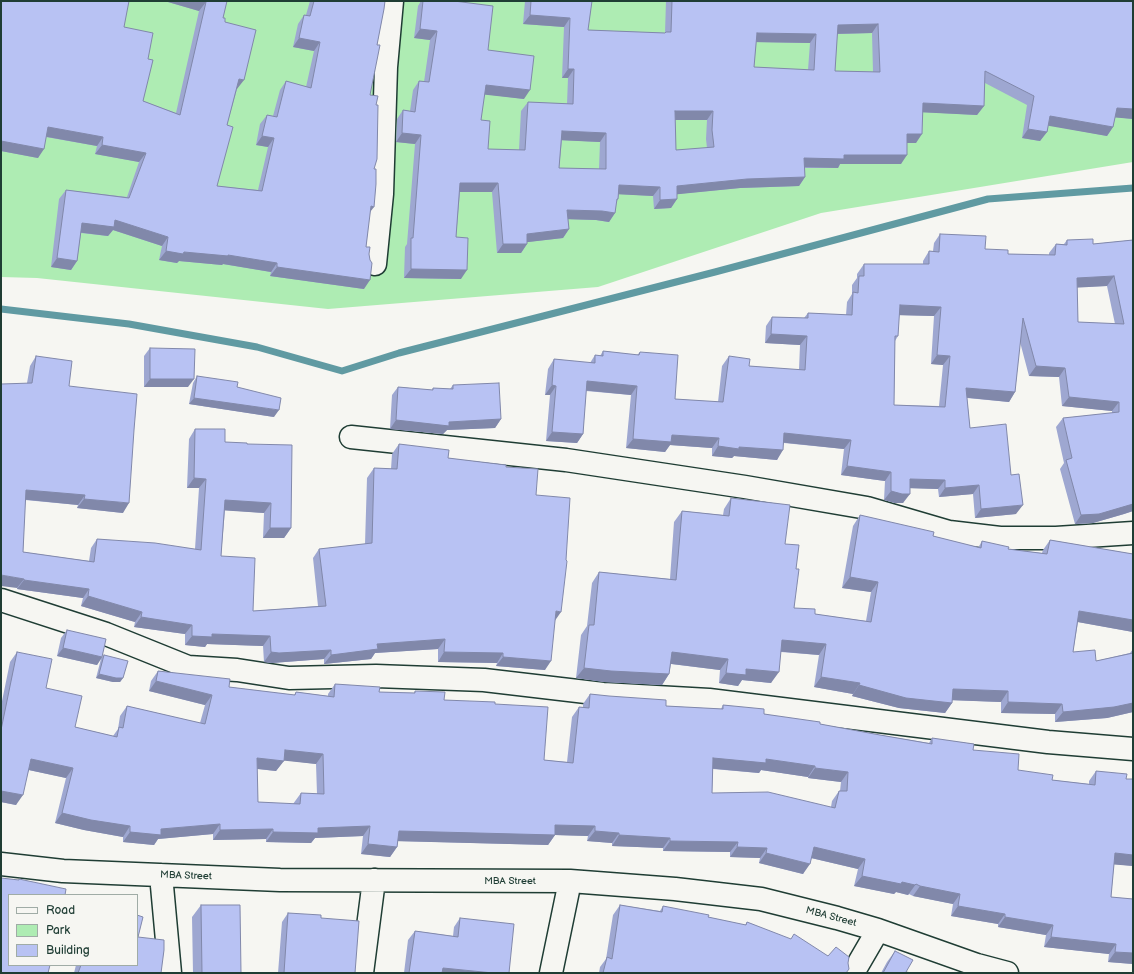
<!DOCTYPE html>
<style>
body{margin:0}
#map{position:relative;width:1134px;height:974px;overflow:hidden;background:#f6f6f2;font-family:"Balsamiq Sans",sans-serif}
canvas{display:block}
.frame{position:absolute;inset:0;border:2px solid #1f3d34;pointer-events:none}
.legend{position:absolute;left:8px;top:894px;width:130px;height:72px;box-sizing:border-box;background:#f6f6f2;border:1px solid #a0aca6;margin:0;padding:5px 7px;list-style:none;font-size:12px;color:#1f3d34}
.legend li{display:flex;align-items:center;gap:8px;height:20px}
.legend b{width:20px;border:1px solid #a0aca6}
</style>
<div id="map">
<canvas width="1134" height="974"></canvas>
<div class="frame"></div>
<ul class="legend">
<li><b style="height:5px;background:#f6f6f2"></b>Road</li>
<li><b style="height:11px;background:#aeecb3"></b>Park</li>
<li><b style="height:11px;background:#b8c2f3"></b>Building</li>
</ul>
</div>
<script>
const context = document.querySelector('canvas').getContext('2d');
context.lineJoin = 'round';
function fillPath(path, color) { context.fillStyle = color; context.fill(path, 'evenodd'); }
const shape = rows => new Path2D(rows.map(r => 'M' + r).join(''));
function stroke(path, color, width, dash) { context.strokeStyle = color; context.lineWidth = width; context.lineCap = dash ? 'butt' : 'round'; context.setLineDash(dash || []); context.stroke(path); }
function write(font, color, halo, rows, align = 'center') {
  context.font = font + ' "Balsamiq Sans",sans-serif'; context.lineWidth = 4; context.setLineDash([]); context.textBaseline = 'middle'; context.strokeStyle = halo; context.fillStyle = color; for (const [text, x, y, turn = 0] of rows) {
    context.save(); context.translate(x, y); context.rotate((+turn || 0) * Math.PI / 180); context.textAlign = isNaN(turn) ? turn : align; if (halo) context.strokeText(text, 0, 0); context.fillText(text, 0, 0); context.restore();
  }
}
const green = shape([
 [107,1,1133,1,1133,162,821,213,598,287,328,309,37,278,1,277,1,31]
]);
const stream = shape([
 [1,309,129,324,257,347,342,371,399,353,715,272,988,199,1133,188]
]);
const minor = shape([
 [375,264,382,194,386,67,392,1],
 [351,437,566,460,745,487,867,508,949,532,1000,538,1056,538,1133,533],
 [1,600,106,634,188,667,237,670,289,678,376,676,484,680,603,694,709,700,1048,742,1133,749],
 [1,864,63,871,280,880,570,881,675,889,761,899,837,918,878,930,977,965,1007,973],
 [161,875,170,973],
 [362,973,374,880],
 [551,973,570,881],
 [853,973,878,930]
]);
const wall = shape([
 [1,1,124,27,148,59,143,101,176,113,199,11,168,2,168,1,227,1,223,18,225,22,237,89,227,125,217,186,258,190,268,147,256,145,260,124,267,115,273,116,280,90,286,81,306,87,314,51,293,47,298,24,304,15,306,15,310,1,385,1,377,45,370,95,376,105,374,169,366,247,364,289,270,276,271,272,223,264,222,265,179,261,177,263,159,260,162,246,113,230,108,236,81,233,77,261,71,270,51,267,59,199,66,190,127,197,139,162,95,154,97,146,46,137,38,158,1,151],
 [421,1,454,1,488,50,524,99,484,94,481,120,488,149,519,150,521,111,528,102,567,104,568,78,562,78,564,27,523,24,525,1,592,1,588,30,665,33,666,1,1133,1,1133,119,1115,117,1113,127,1107,136,1048,125,1047,132,1040,141,1022,138,1027,105,985,83,984,106,977,115,922,112,916,143,907,143,901,164,840,164,838,168,805,168,805,177,799,186,740,188,677,194,677,199,671,208,654,209,653,196,619,194,618,199,616,203,615,213,609,222,596,220,568,219,569,229,563,238,527,242,527,244,521,253,497,253,492,192,460,192,456,237,461,279,404,278,405,247,407,244,415,144,396,142,397,119,403,110,410,111,413,90,419,81,424,82,430,40,414,38,418,6],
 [872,33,873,72,835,71,837,34],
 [756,42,810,43,808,70,754,67],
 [675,120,707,120,706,139,707,148,676,150],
 [562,140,600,142,599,169,559,168],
 [940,234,985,249,1008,254,1049,255,1049,253,1056,244,1064,244,1067,240,1093,244,1133,240,1133,511,1124,514,1093,523,1075,524,1060,469,1064,463,1056,427,1063,418,1112,413,1112,411,1062,406,1059,377,1029,376,1020,342,1015,392,1009,402,967,398,970,428,1011,475,1016,514,975,518,973,494,939,497,938,489,910,488,903,503,895,503,884,500,885,481,841,475,844,449,784,443,777,460,734,456,732,458,712,456,712,448,670,445,665,452,626,448,631,395,586,391,583,434,577,443,546,441,550,395,545,395,548,369,554,359,590,363,595,355,600,356,603,351,637,355,640,352,675,399,718,402,722,366,729,356,749,366,799,370,800,345,765,343,766,326,772,317,804,318,808,313,846,315,847,302,852,294,852,285,857,278,857,274,864,264,923,264,923,261,929,251,933,251,934,243],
 [1107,286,1115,324,1078,322,1077,287],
 [899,315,934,316,931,364,943,365,939,406,894,405,895,341,898,336],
 [150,348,188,387,144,387,144,356],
 [36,356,69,386,123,513,77,508,78,505,25,500,23,552,89,561,91,548,97,539,195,549,199,488,187,488,189,439,195,429,225,442,247,444,291,528,284,538,263,538,264,513,225,510,221,556,253,611,318,606,313,558,319,549,365,544,367,478,374,468,391,469,392,454,399,444,448,458,506,467,536,495,555,620,545,670,496,666,497,663,438,662,438,649,375,653,371,659,324,664,324,659,272,663,264,662,263,646,207,644,205,647,185,645,185,634,134,627,135,622,81,606,83,598,17,589,27,383,30,366],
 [197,376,237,387,274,417,189,404,193,383],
 [453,385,501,419,495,428,447,430,443,434,390,429,392,395,398,387,432,390,433,388,450,389],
 [731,498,785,544,796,569,794,608,815,614,866,621,871,592,842,588,853,526,860,515,933,536,978,548,982,541,1008,549,1042,553,1043,550,1050,540,1133,554,1133,632,1078,622,1073,652,1096,661,1130,653,1133,649,1133,712,1107,718,1055,722,1055,714,1001,713,1001,702,952,700,952,703,945,713,899,708,852,696,853,694,814,687,819,655,781,652,771,683,742,680,738,686,719,683,720,670,671,664,669,674,662,685,604,682,576,678,581,635,587,626,592,583,599,572,670,579,674,522,682,511,723,515,724,509],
 [67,630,102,657,104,655,123,678,120,682,113,682,96,678,101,659,97,665,57,656,61,638],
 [17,652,46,688,75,727,113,736,118,729,120,716,127,706,200,723,205,705,149,691,151,681,158,671,229,687,294,695,296,692,328,696,328,694,335,684,379,692,414,693,415,691,444,700,495,704,544,760,567,762,572,717,579,707,583,707,583,704,590,694,666,706,721,709,723,705,764,714,880,735,929,743,932,738,973,750,1018,770,1052,780,1089,784,1089,781,1096,771,1126,779,1133,779,1133,866,1114,864,1111,897,1133,899,1133,964,1108,962,1109,954,1044,947,1046,935,998,927,998,924,951,916,953,904,913,896,909,894,908,895,896,892,894,894,854,886,858,869,811,858,803,874,759,863,760,858,730,857,730,852,663,851,663,848,612,846,612,843,587,841,588,836,555,835,548,845,398,841,397,847,390,857,361,854,363,836,315,838,311,843,266,842,266,839,213,840,213,834,158,839,154,845,123,842,123,837,84,830,55,823,66,778,29,770,16,805,1,802,1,706,10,662],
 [284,760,316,764,317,794,301,793,293,804,258,802,257,769,276,771],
 [713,769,759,773,761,770,808,777,808,778,841,782,840,791,839,791,832,801,831,807,712,793],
 [201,905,241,973,193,973,192,917],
 [620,905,660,911,663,906,708,917,745,925,747,922,828,956,848,963,846,973,599,973,600,967,606,959,613,915],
 [288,913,321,918,355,973,278,973,282,922],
 [460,918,509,973,404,973,408,940,415,931,453,936,454,927],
 [138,937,161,973,74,973,76,965,137,965],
 [895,951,906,972,912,973,881,973,887,962]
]);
const shadedWall = shape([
 [168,1,202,1,206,2,199,11,168,2],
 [530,15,570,18,564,27,523,24],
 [878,24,872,33,831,34,838,25],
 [420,29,437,31,430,40,414,38],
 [757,33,816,34,810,43,751,42],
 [299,38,320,42,314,51,293,47],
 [568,69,574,69,568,78,562,78],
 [239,79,244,80,237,89,233,88],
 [486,85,530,90,524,99,479,94],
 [923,103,984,106,977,115,916,112],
 [1117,108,1133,109,1133,119,1110,117],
 [675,111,713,111,707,120,669,120],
 [1050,116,1113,127,1107,136,1044,125],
 [48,127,103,137,97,146,42,136],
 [1028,129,1047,132,1040,141,1022,138],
 [562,131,606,133,600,142,556,140],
 [402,133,421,135,415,144,396,142],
 [907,134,922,134,916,143,900,143],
 [262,136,274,138,268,147,256,145],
 [1,141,44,149,38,158,1,151],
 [102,145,146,153,139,162,95,154],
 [844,155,907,155,901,164,840,164,838,168,798,167,804,158],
 [805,177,799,186,740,188,670,195,677,186,747,179],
 [460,183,498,183,492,192,454,192],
 [619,185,660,187,653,196,613,194],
 [677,199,671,208,654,209,660,200],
 [371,206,374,207,367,216],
 [567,210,602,211,615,213,609,222,596,220,561,219],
 [115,220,168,237,162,246,113,230,108,236,76,232,82,223],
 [569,229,563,238,520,243,527,234],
 [503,244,527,244,521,253,497,253],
 [166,251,228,255,277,263,271,272,223,264,222,265,179,261,177,263,159,260],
 [57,258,77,261,71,270,51,267],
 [277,267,370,280,364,289,270,276],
 [411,269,467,270,461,279,404,278],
 [1114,276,1107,286,1071,288,1077,278],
 [900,305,941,307,934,316,893,315],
 [771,334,807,336,800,345,765,343],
 [937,355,950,356,943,365,931,364],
 [1036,366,1065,368,1059,377,1029,376],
 [150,379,194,379,188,387,144,387],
 [587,381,637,386,631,395,581,390],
 [552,385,556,386,550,395,545,395],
 [966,388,1015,392,1009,402,960,397],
 [1069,397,1119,402,1112,411,1062,406],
 [194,398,279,410,274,417,189,404],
 [501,419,495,428,447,430,443,434,390,429,396,420,449,422],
 [552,432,583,434,577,443,546,441],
 [784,433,851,440,844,449,778,442],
 [672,435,719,438,712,448,670,445,665,452,626,448,633,439],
 [718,446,739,447,783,450,777,460,734,456,732,458,712,456],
 [847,466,891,472,885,481,841,475],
 [194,478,206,479,199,488,187,488],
 [910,479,945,480,938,489,904,488],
 [979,485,973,494,939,497,945,488],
 [26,490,85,495,78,505,19,499],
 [891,491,910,494,903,503,895,503,884,500],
 [84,499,129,503,123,513,77,508],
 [225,500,271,503,264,513,218,510],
 [1133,504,1133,511,1124,514,1093,523,1075,524,1081,515],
 [1023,505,1016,514,975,518,981,509],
 [270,528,291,528,284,538,263,538],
 [1,575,24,579,17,588,1,586],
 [850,577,878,582,871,592,842,588],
 [24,580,89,589,83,598,17,589],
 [88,596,142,612,135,622,81,606],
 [556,611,561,612,554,622],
 [1079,611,1133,620,1133,632,1072,621],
 [141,617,192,625,185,634,134,627],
 [212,634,270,636,263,646,207,644,205,647,185,645,192,636],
 [445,639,438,649,375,653,371,659,324,664,331,655,377,644],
 [782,640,826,644,819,655,774,651],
 [63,648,102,657,97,665,57,656],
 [331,650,324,659,272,663,264,662,271,652],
 [444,652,503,653,497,663,438,662],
 [672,652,728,659,720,670,664,663],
 [503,657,551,661,545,670,496,666],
 [584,668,669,674,662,685,604,682,576,678],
 [746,669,779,672,771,683,742,680,738,686,719,683,726,673],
 [99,674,123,678,120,682,113,682,96,678],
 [821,677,860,683,853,694,814,687],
 [156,681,212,695,205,705,149,691],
 [859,685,952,703,945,713,899,708,852,696],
 [953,689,1008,691,1001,702,946,700],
 [1008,702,1062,704,1055,714,1001,713],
 [1133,703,1133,712,1107,718,1055,722,1063,712],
 [285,750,323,754,316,764,278,760],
 [257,758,284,761,276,771,250,768],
 [713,758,766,759,815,766,808,777,761,770,759,773,706,768],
 [31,759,73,768,66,778,24,769],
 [815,768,848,772,841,782,808,778],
 [1,791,23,795,16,805,1,802],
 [62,813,130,826,123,837,84,830,55,823],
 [220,824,213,834,158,839,154,845,123,842,130,832],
 [555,825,595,826,588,836,555,835,548,845,392,841,399,831],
 [370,826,363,836,315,838,311,843,266,842,273,832,318,828],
 [273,829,266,839,213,840,220,830],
 [595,831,619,833,612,843,587,841],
 [619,835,670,838,663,848,612,846],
 [670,841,738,842,730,852,663,851],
 [368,844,397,847,390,857,361,854],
 [737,847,767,848,760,858,730,857],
 [814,847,865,859,858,869,807,857],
 [766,853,810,864,803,874,759,863],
 [1115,853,1133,855,1133,866,1108,864],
 [862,876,902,882,916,884,908,895,896,892,894,894,854,886],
 [920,886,960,894,953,904,913,896],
 [958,906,1005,914,998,924,951,916],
 [1005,917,1053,925,1046,935,998,927],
 [1051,937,1116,944,1109,954,1044,947],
 [1115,952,1133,953,1133,964,1108,962],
 [443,968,493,973,439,973]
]);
const building = shape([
 [1,1,129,1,124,27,153,33,148,59,153,60,143,101,180,115,206,2,202,1,227,1,223,18,225,18,225,22,256,30,244,80,239,79,227,125,233,127,217,186,262,191,274,138,262,136,267,115,277,117,286,81,311,88,320,42,299,38,304,15,310,16,314,1,385,1,384,9,377,45,380,45,370,95,378,96,376,105,378,105,377,159,374,169,376,169,376,184,374,207,371,206,366,247,370,247,369,254,370,260,372,263,370,280,277,267,277,263,228,255,228,256,184,252,183,254,166,251,168,237,115,220,114,227,82,223,77,261,57,258,66,190,129,198,146,153,102,145,103,137,48,127,44,149,1,141,1,1],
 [423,1,454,1,493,6,488,50,534,56,530,90,486,85,481,120,490,121,488,149,525,150,528,102,573,104,574,69,568,69,570,18,530,15,531,1,592,1,588,30,665,33,666,32,671,32,672,1,1133,1,1133,109,1117,108,1113,127,1050,116,1047,132,1028,129,1034,96,985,71,984,106,923,103,922,134,907,134,907,155,844,155,844,159,804,158,805,177,747,179,677,186,677,199,660,200,660,187,619,185,618,199,617,199,615,213,602,211,567,210,569,229,527,234,527,244,503,244,498,183,460,183,456,237,468,238,467,270,411,269,411,238,413,238,421,135,402,133,403,110,415,112,419,81,429,82,437,31,420,29,423,1],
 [878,24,880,72,835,71,838,25,878,24],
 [757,33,816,34,814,70,754,67,757,33],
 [675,111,713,111,712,130,714,147,676,150,675,111],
 [562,131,606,133,606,169,559,168,562,131],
 [940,234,986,236,985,249,1008,250,1008,254,1055,255,1056,244,1067,245,1067,240,1093,239,1093,244,1133,240,1133,504,1099,514,1081,515,1066,460,1072,458,1063,418,1119,412,1119,402,1069,397,1065,368,1036,366,1023,318,1015,392,966,388,970,428,1006,424,1011,475,1019,474,1023,505,981,509,979,485,945,488,945,480,910,479,910,494,902,494,891,491,891,472,847,466,851,440,784,433,783,450,739,447,739,449,718,446,719,438,672,435,671,442,633,439,637,386,587,381,583,434,552,432,556,386,552,385,554,359,595,363,595,355,603,356,603,351,639,355,640,352,678,355,675,399,723,402,729,356,750,359,749,366,805,370,807,336,771,334,772,317,808,318,808,313,852,315,853,292,858,293,859,276,864,276,864,264,929,264,929,251,939,252,940,234],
 [1114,276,1124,324,1078,322,1077,278,1114,276],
 [900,305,941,307,937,355,950,356,945,407,894,405,895,336,898,336,900,305],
 [150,348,195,349,194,379,150,379,150,348],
 [36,356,72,361,69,386,137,394,134,430,129,503,84,499,85,495,26,490,23,552,94,562,97,539,155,543,201,550,206,479,194,478,195,429,225,429,225,442,247,443,247,444,292,445,291,528,270,528,271,503,225,500,221,556,255,558,253,611,326,606,319,549,372,543,374,468,397,469,399,444,449,450,448,458,506,465,506,467,538,469,536,495,570,498,566,560,567,561,561,612,556,611,551,661,503,657,503,653,444,652,445,639,377,644,378,649,331,655,331,650,279,653,271,652,270,636,212,634,212,637,192,636,192,625,141,617,142,612,88,596,89,589,24,580,24,579,1,575,1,384,32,383,36,356],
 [197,376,238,382,237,387,281,398,279,410,194,398,197,376],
 [499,383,501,419,449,422,449,426,396,420,398,387,433,390,433,388,453,389,453,385,499,383],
 [731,498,790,505,785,544,799,545,796,569,799,569,794,608,815,609,815,614,871,622,878,582,850,577,860,515,934,532,933,536,981,548,982,541,1009,547,1008,549,1047,554,1050,540,1133,554,1133,620,1079,611,1073,652,1095,650,1096,661,1133,653,1133,703,1114,707,1063,712,1062,704,1008,702,1008,691,953,689,952,703,906,698,859,685,860,683,821,677,826,644,782,640,779,672,746,669,746,675,726,673,728,659,672,652,669,674,611,671,584,668,589,625,594,625,599,572,676,580,682,511,729,516,731,498],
 [67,630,106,639,102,657,63,648,67,630],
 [17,652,52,659,46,688,82,696,75,727,117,737,119,727,123,728,127,706,205,724,212,695,156,681,158,671,230,679,229,687,295,695,296,692,334,697,335,684,380,687,379,692,415,693,415,691,445,692,444,700,495,702,495,704,548,707,544,760,573,763,579,707,589,708,590,694,609,696,666,700,666,706,723,709,723,705,764,709,764,714,820,722,820,724,880,735,932,744,932,738,974,744,973,750,1019,754,1018,770,1053,775,1052,780,1095,785,1096,771,1127,774,1126,779,1133,779,1133,855,1115,853,1111,897,1133,899,1133,953,1115,952,1116,944,1051,937,1053,925,1005,917,1005,914,958,906,960,894,920,886,916,884,915,885,902,882,901,884,862,876,865,859,814,847,810,864,766,853,767,848,737,847,738,842,670,841,670,838,619,835,619,833,595,831,595,826,555,825,555,835,399,831,397,847,368,844,370,826,318,828,318,833,273,832,273,829,220,830,220,824,161,829,161,835,130,832,130,826,91,820,62,813,73,768,31,759,23,795,1,791,1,730,17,652],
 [285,750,323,754,324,794,301,793,300,804,258,802,257,758,284,761,285,750],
 [713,758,766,763,766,759,815,766,815,768,848,772,847,791,839,791,835,808,768,792,712,793,713,758],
 [104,655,128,661,123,678,116,678,99,674,104,655],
 [1,878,19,880,19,879,66,889,65,895,9,895,9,965,50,965,48,973,1,973,1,878],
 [201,905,240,905,241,973,202,973,201,905],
 [620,905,662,912,663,906,709,915,708,917,746,925,747,922,791,939,794,934,828,956,836,947,849,957,848,963,849,969,846,973,603,973,607,957,612,959,620,905],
 [288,913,321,915,321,918,359,921,355,973,284,973,288,913],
 [137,915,143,917,138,937,164,940,164,950,161,973,78,973,81,965,137,965,137,915],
 [460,918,514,924,509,973,493,973,443,968,442,973,409,973,415,931,458,937,460,918],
 [895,951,913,960,906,972,912,973,883,973,895,951]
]);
const streetNames = [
 ["MBA Street",186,876,2],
 ["MBA Street",510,881],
 ["MBA Street",831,917,15]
];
fillPath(green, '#aeecb3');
stroke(stream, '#609aa2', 7);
stroke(minor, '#1f3d34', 25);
stroke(minor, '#f6f6f2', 22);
fillPath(wall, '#9ea7d1');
fillPath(shadedWall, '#8188aa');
fillPath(building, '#b8c2f3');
stroke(building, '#8188aa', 1);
write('10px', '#1f3d34', '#f6f6f2', streetNames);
</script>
